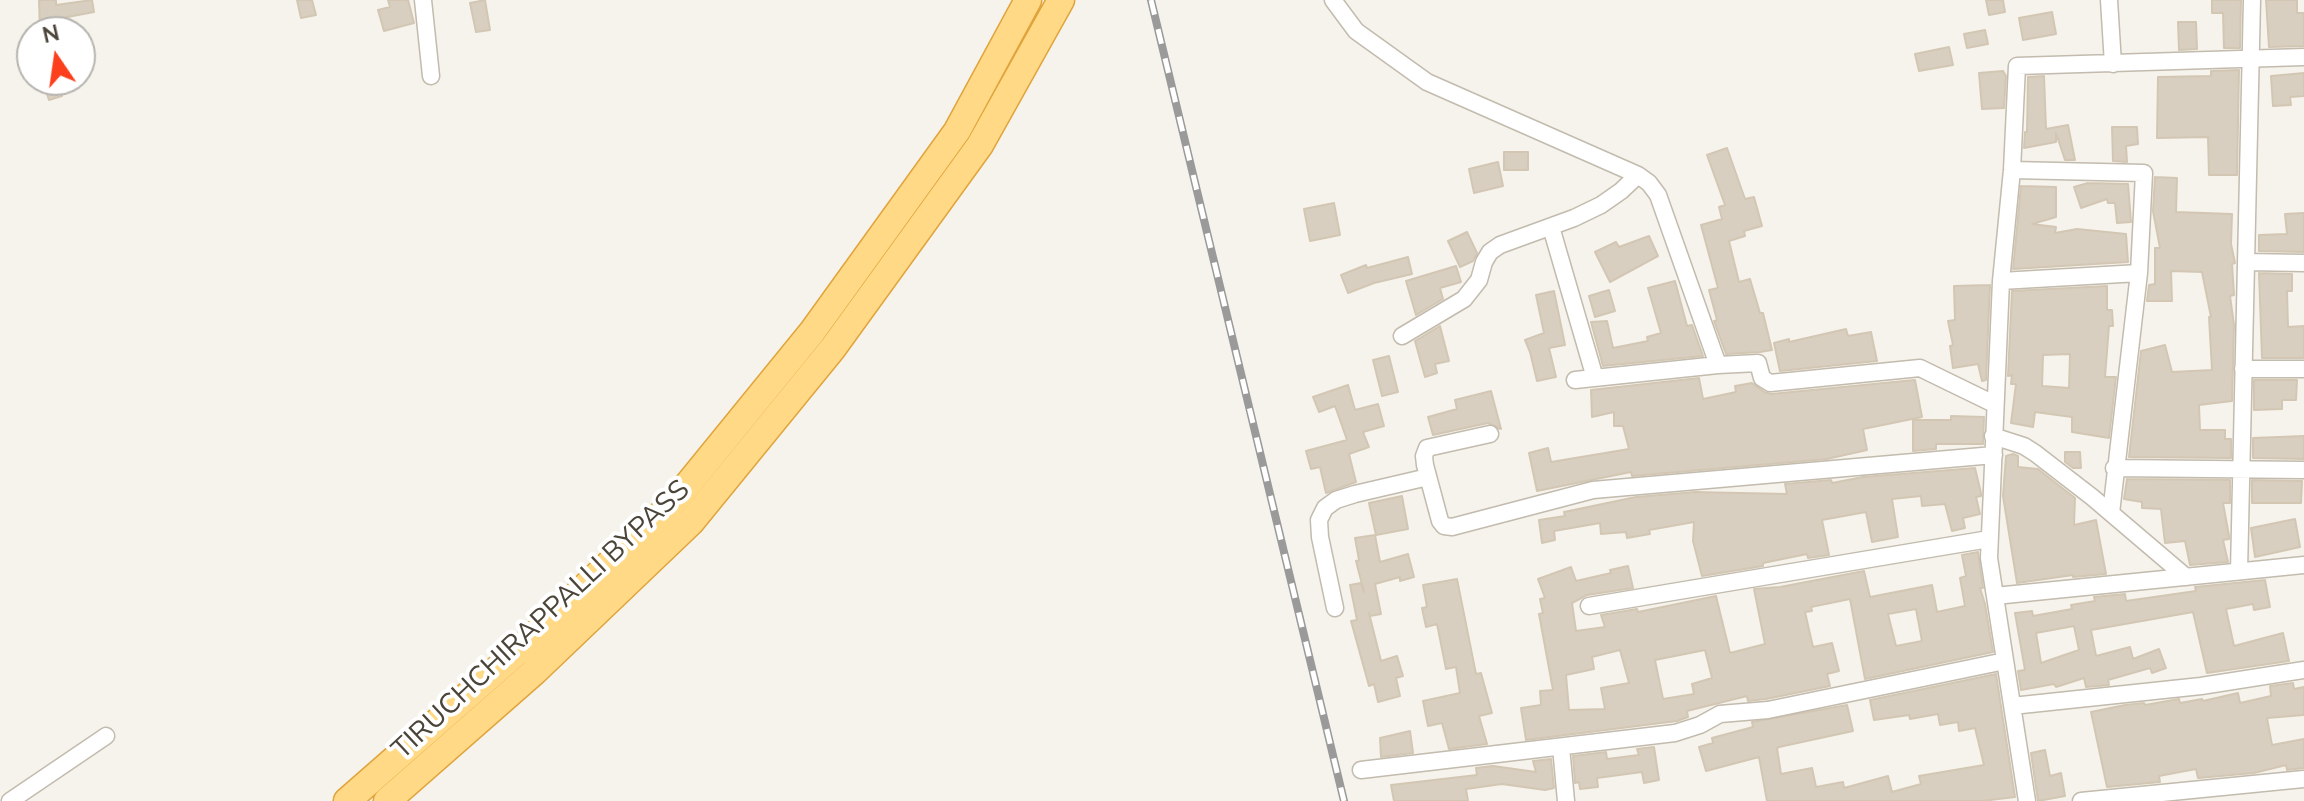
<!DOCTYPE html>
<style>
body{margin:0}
#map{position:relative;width:2304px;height:801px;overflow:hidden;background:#f6f3ec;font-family:"Nunito Sans",sans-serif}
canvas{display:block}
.north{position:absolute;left:16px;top:16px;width:80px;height:80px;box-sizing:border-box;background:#fff;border:2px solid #b7b4b0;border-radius:50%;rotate:347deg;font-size:22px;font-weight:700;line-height:32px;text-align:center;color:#4b4439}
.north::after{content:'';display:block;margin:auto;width:28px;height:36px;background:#fc3f1d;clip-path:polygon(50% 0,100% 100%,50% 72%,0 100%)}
</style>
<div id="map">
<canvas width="2304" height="801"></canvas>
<div class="north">N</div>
</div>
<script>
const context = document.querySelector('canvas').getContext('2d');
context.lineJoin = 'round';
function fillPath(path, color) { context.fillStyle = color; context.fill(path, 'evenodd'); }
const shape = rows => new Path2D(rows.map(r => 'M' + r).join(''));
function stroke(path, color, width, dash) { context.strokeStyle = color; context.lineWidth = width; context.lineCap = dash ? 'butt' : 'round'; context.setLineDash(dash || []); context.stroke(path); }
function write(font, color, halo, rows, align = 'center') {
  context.font = font + ' "Nunito Sans",sans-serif'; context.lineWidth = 8; context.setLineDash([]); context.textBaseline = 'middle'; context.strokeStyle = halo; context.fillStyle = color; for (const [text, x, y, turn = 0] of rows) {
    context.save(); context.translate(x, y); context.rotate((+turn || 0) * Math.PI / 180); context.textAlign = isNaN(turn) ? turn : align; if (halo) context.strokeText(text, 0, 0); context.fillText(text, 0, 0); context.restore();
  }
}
const building = shape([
 [39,0,56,0,56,5,92,0,94,12,57,19,57,32,40,32,39,0],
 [297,0,312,0,316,15,301,18,297,0],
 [388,0,408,0,414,23,384,31,378,10,390,7,388,0],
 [485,0,490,30,476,32,470,3,485,0],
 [1986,0,2003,0,2005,12,1989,15,1986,0],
 [2212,0,2241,0,2240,48,2224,48,2223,13,2212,13,2212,0],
 [2266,0,2297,0,2297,13,2304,13,2304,46,2269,47,2266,0],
 [2052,12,2056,34,2023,40,2019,18,2052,12],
 [2178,22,2196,22,2197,49,2179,50,2178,22],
 [1985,30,1988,44,1967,48,1964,34,1985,30],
 [1949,47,1953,65,1919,71,1915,54,1949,47],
 [2239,70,2237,175,2209,175,2208,137,2157,138,2158,77,2211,76,2211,71,2239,70],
 [2003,71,2006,76,2004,108,1982,109,1979,73,2003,71],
 [2304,73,2304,96,2290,97,2291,105,2273,106,2271,76,2304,73],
 [2044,76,2046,129,2068,125,2075,160,2065,160,2056,133,2056,142,2024,148,2025,132,2027,132,2028,77,2044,76],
 [56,80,62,96,49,100,44,85,56,80],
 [2112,127,2137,127,2138,144,2126,146,2127,162,2113,161,2112,127],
 [1727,148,1745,199,1754,197,1762,226,1744,231,1745,236,1729,241,1739,282,1750,279,1760,313,1763,313,1772,350,1760,352,1726,354,1714,321,1717,320,1709,290,1718,288,1701,225,1722,219,1719,207,1725,205,1707,155,1727,148],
 [1504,152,1528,152,1528,170,1504,170,1504,152],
 [1498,162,1503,186,1474,193,1469,169,1498,162],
 [2155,177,2177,178,2176,212,2232,214,2231,244,2235,263,2232,264,2234,295,2230,296,2234,325,2232,401,2199,405,2200,430,2225,430,2225,439,2231,439,2231,458,2129,457,2141,351,2165,345,2172,372,2212,370,2209,317,2211,317,2202,272,2171,271,2172,301,2147,301,2149,285,2155,284,2155,248,2160,248,2153,211,2155,177],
 [2088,183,2128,184,2131,222,2117,223,2115,203,2108,203,2107,199,2081,208,2074,187,2088,183],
 [2021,186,2056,187,2056,217,2032,224,2056,227,2055,233,2077,229,2126,234,2128,262,2013,269,2021,186],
 [1334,203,1340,235,1310,241,1304,209,1334,203],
 [2304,213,2304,252,2259,251,2259,235,2287,234,2285,214,2304,213],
 [1467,232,1477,253,1473,261,1460,267,1448,241,1467,232],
 [1649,236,1658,256,1610,282,1595,252,1616,242,1619,247,1649,236],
 [1408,257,1412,274,1374,283,1348,293,1341,275,1366,265,1367,268,1408,257],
 [1456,266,1461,282,1440,288,1443,299,1416,315,1406,281,1456,266],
 [2259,273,2292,274,2292,291,2287,291,2288,327,2304,326,2304,358,2262,358,2259,273],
 [1675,281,1687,326,1692,325,1703,356,1603,366,1591,322,1607,321,1613,348,1648,341,1647,337,1661,333,1648,288,1675,281],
 [1990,285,1986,380,1982,381,1978,364,1953,368,1950,346,1953,345,1948,321,1955,320,1954,286,1990,285],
 [2107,286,2107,310,2112,310,2113,326,2109,326,2105,377,2116,377,2109,438,2072,432,2072,417,2035,412,2033,427,2011,423,2016,384,2011,384,2012,375,2008,376,2012,291,2107,286],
 [2070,354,2069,388,2042,386,2043,355,2070,354],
 [1609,290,1615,311,1595,317,1589,296,1609,290],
 [1554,291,1565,345,1549,348,1556,377,1537,381,1530,352,1525,340,1544,333,1536,295,1554,291],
 [1440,326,1449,361,1435,364,1437,373,1425,377,1415,341,1440,326],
 [1846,329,1848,336,1871,332,1877,361,1780,371,1774,343,1789,339,1789,342,1846,329],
 [1389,356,1398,392,1382,396,1373,360,1389,356],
 [1699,378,1703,399,1736,392,1735,386,1752,383,1764,392,1771,394,1915,380,1922,417,1863,429,1867,450,1827,459,1632,476,1631,472,1537,491,1529,453,1548,448,1551,462,1629,449,1623,426,1614,426,1614,412,1592,417,1591,390,1699,378],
 [2254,380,2297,380,2296,400,2282,400,2282,409,2254,410,2254,380],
 [1348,385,1355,410,1378,404,1384,426,1363,432,1369,447,1349,454,1356,482,1326,493,1320,467,1311,469,1306,451,1347,440,1335,406,1319,412,1313,397,1348,385],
 [1491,391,1501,429,1488,423,1433,435,1428,417,1457,409,1455,400,1491,391],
 [1951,416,1984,417,1983,444,1936,444,1936,449,1913,451,1913,420,1951,420,1951,416],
 [2304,436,2304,459,2253,458,2253,438,2304,436],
 [2065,452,2080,452,2081,468,2073,468,2065,462,2065,452],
 [2013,454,2018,456,2018,467,2038,469,2075,498,2074,525,2096,520,2106,574,2073,577,2073,575,2017,583,2003,496,2006,456,2013,454],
 [1975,468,1981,493,1981,496,1976,497,1980,514,1963,518,1965,528,1952,531,1945,504,1922,506,1921,496,1892,499,1898,537,1872,542,1866,512,1822,520,1829,555,1808,558,1807,554,1763,563,1763,566,1702,576,1693,541,1694,522,1649,530,1650,534,1627,538,1626,532,1601,534,1600,523,1554,531,1555,540,1542,543,1539,520,1565,516,1564,512,1636,497,1695,492,1787,494,1785,484,1831,480,1832,483,1863,477,1975,468],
 [2127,479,2230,480,2230,503,2223,503,2229,536,2229,539,2223,540,2228,562,2190,565,2185,541,2165,543,2161,509,2142,508,2142,502,2124,499,2127,479],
 [2252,480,2302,481,2301,503,2252,503,2252,480],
 [1402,496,1408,529,1376,535,1369,503,1402,496],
 [2295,519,2300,547,2255,557,2251,528,2295,519],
 [1375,535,1380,562,1408,554,1414,577,1400,581,1400,577,1375,584,1381,614,1370,616,1369,613,1381,661,1397,656,1403,676,1396,678,1400,696,1378,702,1374,684,1369,686,1351,621,1357,620,1350,585,1361,583,1364,592,1356,561,1359,560,1355,538,1375,535],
 [1978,552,1983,588,1980,588,1985,604,1993,652,1865,679,1850,599,1811,607,1812,611,1805,612,1813,647,1832,643,1839,671,1827,674,1830,686,1766,699,1748,701,1747,696,1687,711,1688,717,1677,721,1526,740,1521,708,1541,705,1540,691,1553,690,1539,614,1543,613,1540,599,1545,598,1538,579,1571,567,1576,581,1611,573,1610,570,1628,566,1633,588,1587,595,1572,603,1576,631,1605,627,1601,615,1637,609,1638,612,1716,596,1730,653,1765,644,1754,589,1780,587,1864,571,1870,597,1932,585,1937,612,1965,606,1960,578,1966,576,1962,555,1978,552],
 [1916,609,1922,641,1896,646,1888,614,1916,609],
 [1620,650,1629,683,1601,688,1605,709,1569,710,1566,675,1594,669,1592,657,1620,650],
 [1705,650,1712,678,1692,684,1694,694,1663,699,1655,660,1705,650],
 [1457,579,1476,674,1481,673,1492,713,1479,716,1487,744,1449,749,1442,723,1428,726,1423,701,1460,693,1456,667,1446,669,1437,624,1426,627,1422,608,1427,607,1423,585,1457,579],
 [2265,580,2270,607,2254,610,2253,604,2226,609,2234,646,2283,633,2289,661,2207,673,2193,612,2091,630,2096,656,2130,647,2133,659,2159,649,2166,668,2152,673,2150,668,2108,680,2109,685,2086,687,2084,678,2056,687,2054,684,2021,690,2018,671,2025,670,2015,613,2032,611,2033,616,2072,609,2071,605,2095,601,2094,597,2125,594,2126,601,2196,591,2195,587,2265,580],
 [2074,626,2079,650,2041,663,2036,633,2074,626],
 [1996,674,2015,797,1982,801,1767,801,1759,757,1706,771,1699,747,1713,743,1712,738,1753,727,1752,722,1847,705,1853,731,1779,747,1777,748,1781,774,1812,768,1816,787,1843,782,1844,788,1888,776,1892,792,1921,784,1919,776,1984,765,1975,728,1959,731,1958,722,1940,725,1938,714,1910,719,1909,715,1874,720,1870,700,1996,674],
 [2293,683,2294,689,2304,687,2304,715,2267,718,2272,745,2304,739,2304,768,2287,770,2286,765,2254,773,2198,778,2196,769,2159,776,2160,782,2107,787,2091,712,2125,705,2144,703,2145,705,2179,699,2180,703,2202,699,2203,701,2238,693,2240,703,2271,696,2270,686,2293,683],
 [1410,731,1413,753,1381,757,1380,738,1410,731],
 [1654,747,1659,780,1644,783,1642,772,1597,778,1598,787,1580,789,1579,782,1575,783,1573,756,1606,752,1607,759,1639,755,1637,749,1654,747],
 [2045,750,2050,776,2061,773,2065,796,2038,801,2031,753,2045,750],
 [1551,759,1554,788,1545,790,1502,784,1466,789,1468,801,1394,801,1391,785,1477,775,1476,768,1493,766,1536,772,1533,761,1551,759]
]);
const minor = shape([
 [423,0,431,76],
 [1333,0,1356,31,1427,82,1638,175,1649,183,1658,195,1718,365,1758,363,1762,378,1770,383,1920,368,1994,404],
 [2109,0,2113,64],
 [2012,170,2144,173,2139,273,2111,513],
 [1551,227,1595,378],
 [2246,262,2304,263],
 [2001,281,2139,273],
 [1402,336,1464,299,1479,280,1484,262,1490,252,1500,245,1574,218,1601,205,1621,191,1638,175],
 [2243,369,2304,369],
 [1575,380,1718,365],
 [1490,434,1427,448,1424,456,1425,465,1440,521,1444,526,1452,527,1593,490,1994,455],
 [1993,436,2024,446,2035,453,2092,497,2186,577],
 [2114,468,2304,470],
 [2239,571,2252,0],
 [1995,596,2304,565],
 [1589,606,1989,539],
 [1335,608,1320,537,1319,520,1325,508,1336,500,1355,494,1428,477],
 [2012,706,2201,686,2304,670],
 [1561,747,1566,801],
 [1361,770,1675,733,1700,725,1720,714,1768,710,2005,661],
 [10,801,106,736],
 [2027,801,1989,558,2001,281,2012,170,2017,66,2304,57],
 [2081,801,2304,779]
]);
const trunk = shape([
 [347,801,516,653,672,504,812,332,957,131,1028,0],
 [387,801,534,672,691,522,833,348,980,145,1061,0]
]);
const rail = shape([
 [1151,0,1344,801]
]);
const streetNames = [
 ["TIRUCHCHIRAPPALLI BYPASS",542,621,-43]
];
fillPath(building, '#d8cfc1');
stroke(building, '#d3c7b4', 2);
stroke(minor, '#c2bbae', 19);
stroke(trunk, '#e0a43c', 29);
stroke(minor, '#fff', 16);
stroke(trunk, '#ffd985', 26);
stroke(rail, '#9a9a9a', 8);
stroke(rail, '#fff', 5, [15]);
write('28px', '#4b4439', '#fff', streetNames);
</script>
